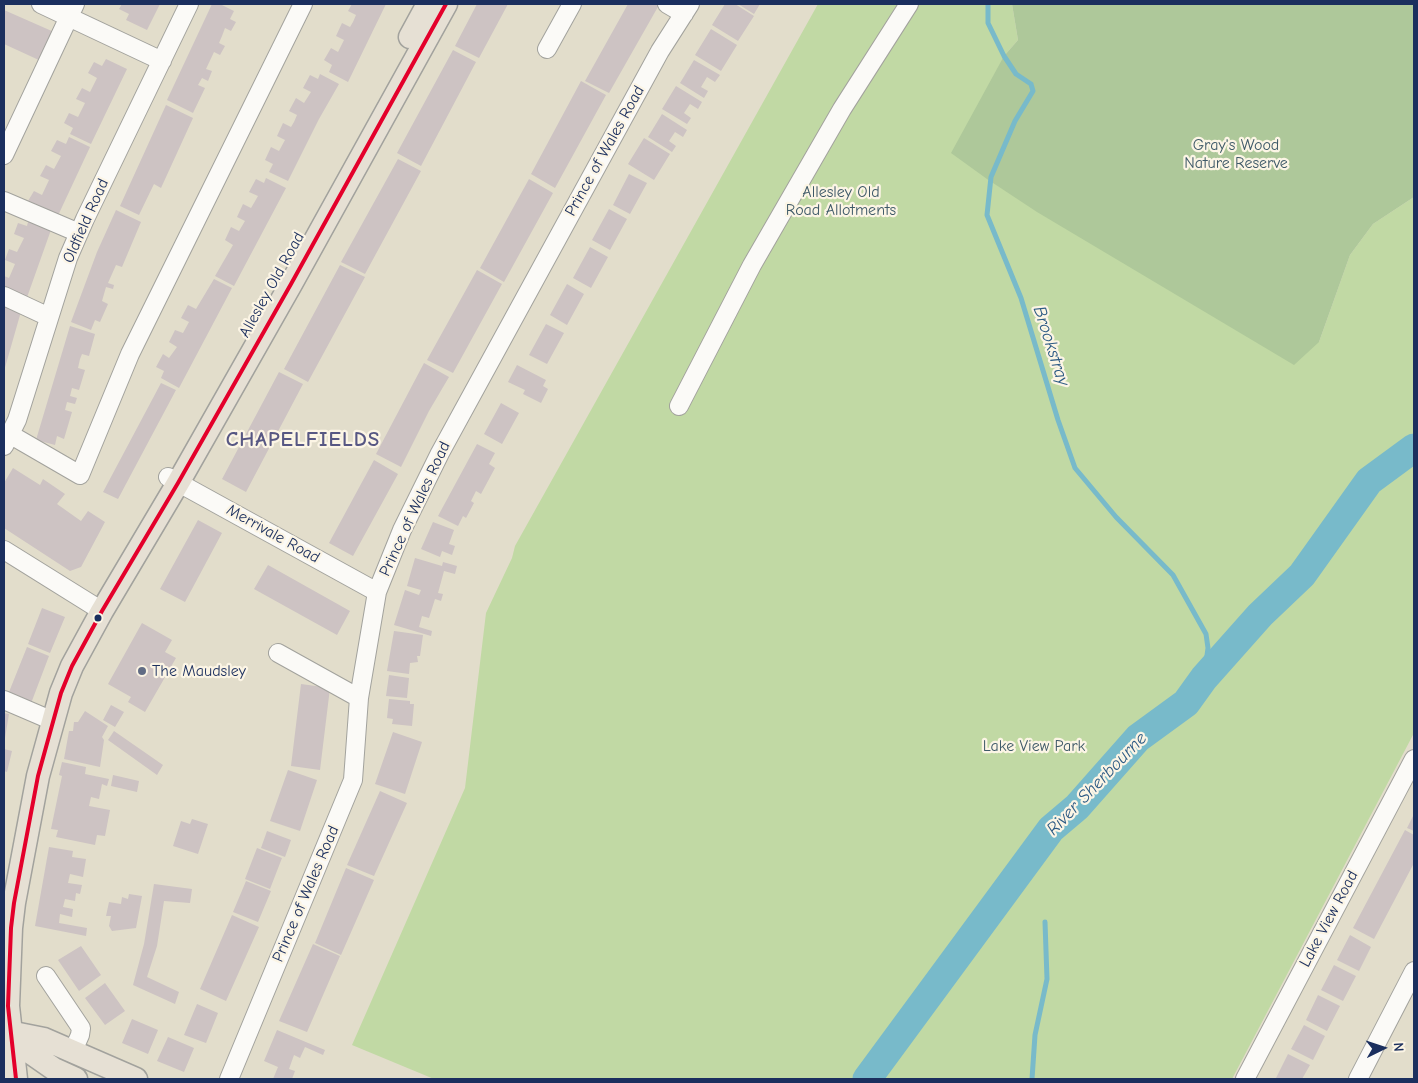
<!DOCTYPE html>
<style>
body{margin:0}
#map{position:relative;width:1418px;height:1083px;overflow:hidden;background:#e2ddcb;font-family:"Comic Neue",sans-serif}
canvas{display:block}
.frame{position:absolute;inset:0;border:5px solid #1b2f5e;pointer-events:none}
.north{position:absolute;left:1358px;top:1023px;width:50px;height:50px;-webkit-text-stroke:4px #fcf5e5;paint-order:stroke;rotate:86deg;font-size:14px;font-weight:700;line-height:20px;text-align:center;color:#1b2f5e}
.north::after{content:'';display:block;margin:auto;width:18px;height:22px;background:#1b2f5e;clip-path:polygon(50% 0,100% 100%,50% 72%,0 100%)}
</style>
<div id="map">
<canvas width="1418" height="1083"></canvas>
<div class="frame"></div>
<div class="north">N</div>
</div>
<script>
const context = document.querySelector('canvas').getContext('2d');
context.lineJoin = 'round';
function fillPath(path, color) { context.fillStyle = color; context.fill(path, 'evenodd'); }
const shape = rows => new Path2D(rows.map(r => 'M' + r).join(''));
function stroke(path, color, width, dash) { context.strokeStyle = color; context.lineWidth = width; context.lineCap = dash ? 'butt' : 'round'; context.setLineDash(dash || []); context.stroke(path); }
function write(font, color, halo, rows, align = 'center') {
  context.font = font + ' "Comic Neue",sans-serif'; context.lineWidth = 4.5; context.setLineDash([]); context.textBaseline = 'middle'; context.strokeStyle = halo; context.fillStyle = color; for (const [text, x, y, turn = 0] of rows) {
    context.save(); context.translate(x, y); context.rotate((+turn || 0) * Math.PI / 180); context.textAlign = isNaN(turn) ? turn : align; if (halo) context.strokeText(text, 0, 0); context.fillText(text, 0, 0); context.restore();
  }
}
const green = shape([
 [818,4,1012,4,1018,40,1004,56,1319,342,1350,255,1373,224,1414,197,1414,733,1232,1079,434,1079,352,1045,465,788,486,613,512,558,515,546]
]);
const forest = shape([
 [1012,4,1414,4,1414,197,1373,224,1350,255,1319,342,1294,365,1037,212,987,179,951,153,1004,56,1018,40]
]);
const stream = shape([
 [988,4,988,23,1004,56,1016,74,1031,84,1033,91,1015,121,991,177,987,215,1021,298,1058,420,1075,468,1116,517,1173,575,1206,634,1208,648,1204,678],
 [1032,1079,1035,1035,1047,979,1045,922]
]);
const river = shape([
 [867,1079,1051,829,1077,807,1138,738,1186,703,1204,678,1260,615,1302,575,1369,481,1414,448]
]);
const building = shape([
 [122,4,160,4,147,30,126,20,129,14,119,9],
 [212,4,220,4,234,11,230,19,236,22,231,31,225,28,222,36,219,43,225,46,220,55,214,52,206,69,212,71,208,81,202,78,198,85,205,88,193,113,167,100],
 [352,4,386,4,348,82,329,72,332,65,324,60,331,48,338,52,344,40,336,36,342,23,350,27,353,22,356,15,348,11],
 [477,4,508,4,479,58,455,46],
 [628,4,659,5,609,93,585,81],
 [725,4,735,4,754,16,738,41,712,25],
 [738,4,760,4,754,14],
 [4,10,54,32,41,61,4,44],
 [711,29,737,45,721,71,695,55],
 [453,50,476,62,421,166,397,153],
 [106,59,127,69,91,144,70,134,73,128,64,123,69,113,78,117,85,103,76,99,82,88,90,92,97,78,88,73,94,62,102,66],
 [694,60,720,75,715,82,707,77,701,87,708,91,704,98,680,83],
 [320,74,339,84,319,119,288,181,269,172,273,164,265,160,271,147,279,151,285,140,277,136,283,123,291,127,294,122,297,115,289,111,296,98,304,103,311,92,303,88,310,75,318,79],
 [581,81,606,95,555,188,531,174],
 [676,86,702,102,698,109,690,104,684,113,691,118,687,124,662,109],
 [166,105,193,118,161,188,154,184,139,215,120,206],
 [662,114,687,130,683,137,675,132,669,141,676,146,672,152,648,137],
 [69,137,90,147,55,222,37,206,28,201,34,191,42,195,49,180,40,176,46,165,54,169,61,156,51,151,57,140,66,144],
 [644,138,670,154,654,180,628,164],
 [398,159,421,171,365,274,341,262],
 [629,174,647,183,630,214,613,205],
 [266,178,286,188,234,286,215,276,233,245,225,240,231,227,239,231,245,221,237,217,243,204,251,208,254,203,258,196,249,192,256,179,264,183],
 [529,179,553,193,504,282,480,268],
 [609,209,627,219,610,250,592,240],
 [116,210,141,222,122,267,116,265,108,283,114,285,113,289,106,287,102,301,108,304,100,322,95,320,91,330,71,322,97,252],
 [29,218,52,227,25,303,4,294,4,276,9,278,15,264,5,260,9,249,17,252,24,238,14,234,18,223,27,226],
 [590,247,608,257,591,288,573,278],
 [340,265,365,277,308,382,284,369],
 [477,270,502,284,453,373,427,360],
 [214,279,232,288,179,388,161,378,164,371,156,367,163,354,169,358,177,347,169,342,175,330,183,333,189,322,181,318,188,305,196,309],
 [567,284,584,294,567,325,550,315],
 [4,303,22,308,4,371],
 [546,324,564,333,547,364,529,355],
 [70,326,95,334,89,356,82,354,80,359,78,368,85,370,79,390,72,388,70,396,77,398,75,404,67,402,65,410,72,412,64,439,57,436,55,445,36,440],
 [424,363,449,377,429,411,401,467,376,454],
 [517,365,546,380,543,386,548,389,541,403,523,394,525,390,508,382],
 [279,372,303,384,246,492,222,479],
 [161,383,176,390,118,499,103,492],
 [501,403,519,413,502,444,484,434],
 [477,444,495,453,489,464,495,468,481,494,476,491,471,501,474,503,466,518,463,516,458,526,438,516],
 [374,460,398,474,353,556,329,543],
 [13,468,40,485,43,479,65,494,57,504,81,521,88,511,105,522,81,567,70,571,4,528,4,483],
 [198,520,222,533,185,602,160,589],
 [433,522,454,530,449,544,455,546,452,555,442,551,440,557,421,549],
 [415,558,442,566,443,562,457,566,455,574,444,571,438,593,443,594,441,601,435,599,429,618,422,616,419,627,432,631,431,636,394,625,405,590,419,595,421,590,407,586],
 [268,565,350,611,337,635,254,589],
 [42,608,65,617,50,653,28,644],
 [142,623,172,640,165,652,176,658,145,712,128,702,131,697,108,684],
 [394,631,423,635,420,656,417,656,418,662,410,663,409,674,387,671],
 [27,647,49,656,30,706,7,697],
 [389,675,409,678,407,698,386,696],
 [301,684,330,688,320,770,291,766],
 [389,699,410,701,410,704,414,704,412,726,392,724,393,719,387,718],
 [111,705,124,712,115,727,103,720],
 [85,711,108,726,102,737,104,740,100,767,64,759,69,731,73,731,74,722,78,722],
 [4,713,9,714,5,738,4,738],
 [114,731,163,765,157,775,108,740],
 [393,732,422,742,405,794,375,784],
 [4,749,12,751,7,772,4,771],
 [62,762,86,767,85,774,109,779,107,786,102,784,99,799,91,797,89,806,110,810,105,836,97,835,95,845,56,837,58,830,51,829,62,776,59,775],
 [288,770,317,780,300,831,270,821],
 [113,775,139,781,137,792,111,786],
 [380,791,407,803,374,876,347,865],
 [1414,814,1414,831,1407,828],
 [192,819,208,824,198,854,173,846,181,821,190,824],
 [1405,830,1414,835,1414,863,1374,939,1353,928],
 [267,831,291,840,285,857,261,848],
 [49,847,73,851,72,857,86,859,83,877,70,874,68,883,82,885,80,894,76,893,75,901,65,899,63,907,73,909,72,917,60,914,59,923,87,928,86,936,35,926],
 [257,848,282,858,270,889,245,879],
 [346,868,374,880,341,955,315,943],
 [246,881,271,891,258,922,233,912],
 [154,884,192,889,190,903,164,901,157,946,147,977,179,992,175,1004,133,985,144,944],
 [129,894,142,896,136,928,112,931,109,926,111,916,106,916,109,902,121,904,122,897,128,899],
 [232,915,259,927,226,1001,200,989],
 [1350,935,1371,947,1359,971,1337,960],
 [313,944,340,956,307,1032,279,1021],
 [81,946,101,975,79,991,58,960],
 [1334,965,1356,976,1343,1001,1321,990],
 [105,983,125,1011,105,1025,85,998],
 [1318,995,1340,1006,1327,1031,1306,1020],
 [197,1004,218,1013,206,1043,184,1035],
 [132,1019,158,1030,148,1054,122,1043],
 [1304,1025,1325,1036,1313,1060,1291,1049],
 [277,1030,325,1050,323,1055,305,1047,300,1058,294,1055,289,1069,295,1071,292,1079,273,1079,278,1067,264,1061],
 [168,1037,194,1048,184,1072,157,1061],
 [1288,1054,1310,1065,1302,1079,1276,1078]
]);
const minor = shape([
 [41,4,162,61],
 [667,4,684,14],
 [547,49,572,4],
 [4,155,75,4],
 [4,201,79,233],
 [4,296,49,317],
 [679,406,752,265,842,109,909,4],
 [11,435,80,475,130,354,303,4],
 [4,446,17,420,68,258,85,219,189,4],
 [168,477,377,592],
 [4,550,102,611],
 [278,653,359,698],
 [4,700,53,721],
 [46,976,81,1028,80,1035,73,1051],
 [229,1079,353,780,359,698,377,592,402,530,440,453,660,51,690,4],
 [1245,1079,1414,759],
 [1358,1079,1414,971]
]);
const major = shape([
 [410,37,428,4],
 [4,1031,44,1039,136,1079],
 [10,1032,31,1053,54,1069,76,1079],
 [16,1079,8,1006,11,928,14,903,38,776,61,693,72,666,102,611,178,483,291,284,446,4]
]);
const bus1 = shape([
 [16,1079,8,1006,11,928,14,903,38,776,61,693,72,666,102,611,178,483,291,284,446,4]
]);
const markers = [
 [98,618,4.5,"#1b2f5e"],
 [142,671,5,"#616c84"]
];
const parkNames = [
 ["Gray's Wood",1236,145],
 ["Nature Reserve",1236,163],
 ["Allesley Old",841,192],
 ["Road Allotments",841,210],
 ["Lake View Park",1034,746]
];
const streetNames = [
 ["Prince of Wales Road",605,151,-61],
 ["Oldfield Road",86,221,-66],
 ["Allesley Old Road",272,285,-61],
 ["Prince of Wales Road",415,509,-65],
 ["Merrivale Road",273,534,29],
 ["Prince of Wales Road",306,894,-67],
 ["Lake View Road",1329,919,-62]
];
const poiNames = [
 ["The Maudsley",152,671]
];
const waterNames = [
 ["Brookstray",1051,346,72],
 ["River Sherbourne",1097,784,-46]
];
const districtNames = [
 ["CHAPELFIELDS",303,440]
];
fillPath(green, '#c1d9a4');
fillPath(forest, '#aec89a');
stroke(stream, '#78baca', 5);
stroke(river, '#78baca', 29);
fillPath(building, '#cdc3c3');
stroke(minor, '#a2a29d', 20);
stroke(major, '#a2a29d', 25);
stroke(minor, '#fbfaf7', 18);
stroke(major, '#e6e0d4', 22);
stroke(bus1, '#e4002b', 4);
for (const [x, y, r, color] of markers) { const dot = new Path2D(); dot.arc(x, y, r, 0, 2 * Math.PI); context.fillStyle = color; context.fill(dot); stroke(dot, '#fcf5e5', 2); }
write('16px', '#3e5968', '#fcf5e5', parkNames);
write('16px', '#1b2f5e', '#fcf5e5', streetNames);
write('16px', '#1b2f5e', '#fcf5e5', poiNames, 'left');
write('italic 18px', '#2c5a84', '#fcf5e5', waterNames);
context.letterSpacing = '1px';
write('bold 21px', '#575783', '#fcf5e5', districtNames);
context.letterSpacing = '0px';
</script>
